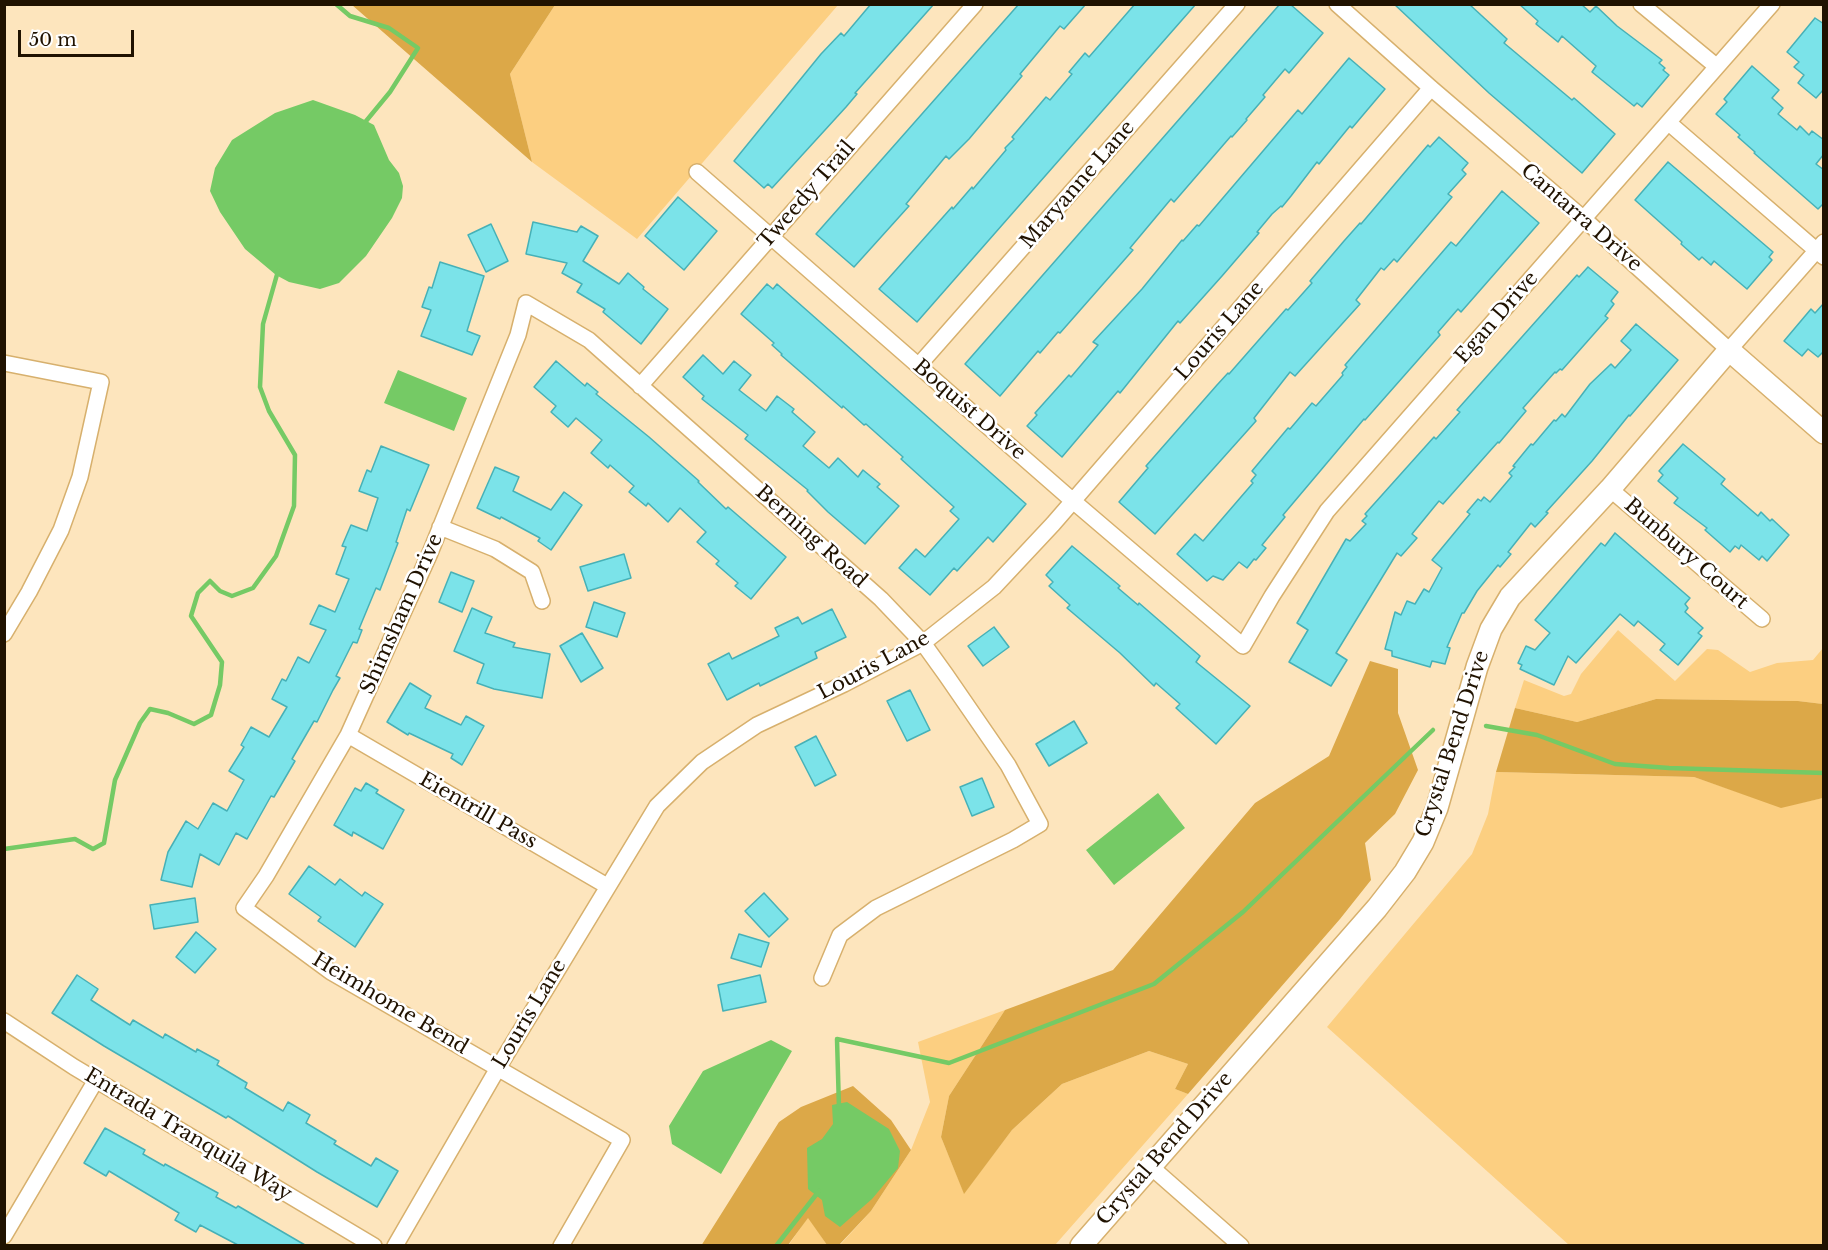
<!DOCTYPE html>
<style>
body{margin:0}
#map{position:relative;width:1828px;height:1250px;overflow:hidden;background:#fde5bd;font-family:"Libre Baskerville",serif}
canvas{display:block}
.frame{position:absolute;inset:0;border:6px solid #201200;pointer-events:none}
.scale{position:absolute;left:18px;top:30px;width:116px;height:27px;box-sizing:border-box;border:3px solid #201200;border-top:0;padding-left:8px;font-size:18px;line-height:21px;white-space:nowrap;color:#201200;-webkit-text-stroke:4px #fff;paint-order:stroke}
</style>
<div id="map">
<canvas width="1828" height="1250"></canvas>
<div class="frame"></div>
<div class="scale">50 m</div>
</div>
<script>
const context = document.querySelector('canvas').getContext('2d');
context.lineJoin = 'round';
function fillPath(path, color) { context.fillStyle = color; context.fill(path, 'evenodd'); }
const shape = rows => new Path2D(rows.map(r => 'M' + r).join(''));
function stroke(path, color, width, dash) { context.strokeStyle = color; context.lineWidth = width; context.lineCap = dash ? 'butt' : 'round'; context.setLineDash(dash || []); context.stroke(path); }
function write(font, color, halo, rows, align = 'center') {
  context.font = font + ' "Libre Baskerville",serif'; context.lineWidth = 5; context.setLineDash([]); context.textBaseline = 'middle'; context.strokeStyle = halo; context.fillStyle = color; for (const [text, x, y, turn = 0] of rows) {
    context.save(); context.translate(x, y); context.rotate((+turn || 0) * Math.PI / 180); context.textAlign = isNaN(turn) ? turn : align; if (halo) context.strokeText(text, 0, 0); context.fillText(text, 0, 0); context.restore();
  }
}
const green = shape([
 [555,5,838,5,637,239,532,162,510,74],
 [1618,630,1675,681,1707,649,1718,650,1750,672,1777,663,1813,660,1823,648,1823,704,1798,701,1656,699,1577,722,1515,708,1524,680,1564,696,1571,694,1581,674],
 [1496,772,1694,777,1781,807,1823,798,1823,1245,1569,1245,1327,1027,1472,854,1488,814],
 [1005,1010,949,1096,941,1137,964,1193,1012,1130,1062,1084,1149,1051,1188,1064,1175,1089,1188,1094,1055,1245,839,1246,871,1211,911,1150,930,1102,918,1042],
 [808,1217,827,1245,788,1246]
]);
const forest = shape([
 [352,5,555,5,510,74,532,162],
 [1370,661,1398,669,1398,713,1418,770,1395,814,1365,843,1371,880,1340,919,1188,1094,1175,1089,1188,1064,1149,1051,1062,1084,1012,1130,964,1194,941,1137,949,1096,1005,1010,1113,970,1255,803,1329,756],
 [1656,699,1798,701,1823,704,1823,798,1781,808,1694,777,1496,772,1515,708,1577,722],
 [853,1086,891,1120,911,1150,871,1211,839,1245,827,1245,808,1218,788,1245,701,1246,779,1122,801,1107]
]);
const water = shape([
 [313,100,355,115,374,125,389,160,399,173,403,186,402,198,392,218,366,256,339,283,320,289,289,282,276,275,245,249,220,212,210,191,215,168,232,140,275,113],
 [398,370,467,398,454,431,384,403],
 [1158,793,1185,828,1114,885,1086,850],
 [771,1040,792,1051,721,1174,672,1144,669,1126,703,1071],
 [847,1102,889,1129,900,1151,898,1168,872,1199,840,1227,825,1216,822,1200,808,1189,807,1148,822,1139,833,1124,832,1105]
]);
const stream = shape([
 [336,4,350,16,389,28,418,48,390,92,362,126],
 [1486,726,1537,735,1615,764,1669,768,1824,773],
 [4,849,75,839,93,849,104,843,115,780,140,723,150,709,168,713,194,724,211,715,220,685,222,662,191,616,198,593,210,581,220,591,232,596,253,588,276,556,294,506,295,455,269,411,260,387,263,324,278,271],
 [839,1108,837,1039,949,1063,1154,984,1243,912,1433,730],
 [776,1246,819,1191]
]);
const building = shape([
 [871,4,934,4,855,93,857,94,846,107,772,188,768,184,764,188,734,161,821,54,841,33,844,36,871,4],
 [1019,4,1086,4,1064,29,1060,26,1020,74,1022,76,969,139,949,159,946,156,906,204,909,206,854,267,816,234,1019,4],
 [1135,4,1196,4,917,322,879,289,952,207,953,209,972,187,973,189,1006,150,1005,148,1014,139,1012,137,1046,97,1050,100,1072,74,1069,72,1085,53,1089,57,1135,4],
 [1280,4,1290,4,1323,33,1289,73,1285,69,1263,95,1265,97,1246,119,1247,120,1232,137,1231,136,1174,202,1171,199,1130,248,1133,250,1060,333,1058,332,1040,353,1038,351,1000,396,965,364,1280,4],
 [1394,4,1469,4,1507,39,1504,43,1572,100,1574,98,1615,134,1582,173,1489,93,1394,4],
 [1519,4,1581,4,1590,12,1596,6,1617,26,1662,60,1659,63,1665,68,1663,70,1669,75,1642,107,1637,103,1634,106,1592,72,1596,66,1562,36,1558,42,1536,24,1538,21,1519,4],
 [1815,18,1824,24,1824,89,1816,98,1798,83,1804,75,1794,67,1799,62,1787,52,1815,18],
 [1349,58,1385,89,1352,128,1350,126,1319,164,1317,162,1291,196,1282,207,1281,206,1272,214,1257,232,1259,233,1222,276,1180,323,1178,321,1120,393,1118,391,1062,457,1027,426,1037,415,1035,413,1069,375,1071,377,1098,345,1093,342,1142,289,1182,240,1183,241,1197,225,1199,226,1298,110,1302,114,1349,58],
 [1752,66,1779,90,1772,98,1783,108,1778,114,1797,130,1800,126,1809,135,1812,131,1824,140,1824,154,1816,164,1824,170,1824,203,1818,209,1754,153,1755,152,1738,137,1740,135,1716,114,1727,102,1724,99,1752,66],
 [1439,137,1468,163,1462,170,1466,174,1448,194,1452,197,1397,262,1394,259,1384,270,1381,268,1356,300,1360,304,1295,376,1290,372,1254,418,1256,421,1155,534,1119,502,1148,468,1146,466,1217,385,1228,373,1229,374,1286,309,1288,310,1312,283,1310,281,1344,241,1360,223,1361,224,1428,145,1430,147,1439,137],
 [1668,162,1773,252,1769,257,1772,260,1747,289,1714,261,1711,265,1702,257,1699,260,1681,244,1682,242,1635,200,1668,162],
 [1502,191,1539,223,1461,312,1458,309,1438,332,1440,335,1365,420,1364,419,1283,515,1285,517,1262,545,1266,548,1256,560,1254,559,1247,568,1239,562,1223,580,1213,576,1207,581,1177,554,1195,534,1203,541,1253,483,1251,481,1256,475,1252,471,1288,428,1290,429,1312,403,1316,406,1343,375,1342,373,1347,367,1345,365,1451,242,1456,246,1502,191],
 [678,197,717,231,684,270,645,236,678,197],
 [533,222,577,232,581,226,598,236,583,261,619,284,628,273,644,287,643,289,668,309,641,344,603,312,605,309,577,292,582,284,562,273,567,263,526,254,533,222],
 [491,224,508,261,486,272,468,235,491,224],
 [440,262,484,276,467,331,480,336,472,355,421,336,431,310,422,307,429,287,432,288,440,262],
 [1588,267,1618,292,1611,301,1614,304,1605,316,1608,318,1562,370,1560,369,1556,373,1555,372,1523,408,1526,411,1499,443,1498,442,1489,452,1443,504,1439,501,1412,534,1417,538,1401,556,1397,553,1336,653,1347,660,1331,686,1289,662,1308,630,1297,623,1346,539,1350,541,1366,524,1362,521,1367,516,1365,514,1434,437,1436,439,1460,412,1457,410,1577,275,1579,277,1588,267],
 [767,284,773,289,777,284,1026,504,993,542,988,537,957,571,954,568,930,595,899,568,916,549,925,557,959,519,950,511,954,507,901,459,903,457,866,424,864,425,843,406,842,408,781,355,782,354,772,345,774,343,741,314,767,284],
 [1824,303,1824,351,1818,357,1808,349,1802,356,1784,341,1811,309,1815,313,1824,303],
 [1636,324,1678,360,1630,416,1629,415,1592,461,1546,512,1548,513,1535,527,1531,523,1508,552,1511,554,1500,567,1498,565,1477,591,1464,613,1462,613,1447,647,1450,648,1445,664,1432,661,1430,667,1392,656,1392,651,1385,649,1395,612,1401,615,1407,601,1415,604,1424,589,1429,592,1442,568,1432,560,1470,514,1467,512,1478,499,1481,501,1484,497,1490,502,1512,476,1509,473,1515,467,1513,466,1531,444,1533,445,1554,420,1556,421,1562,414,1565,417,1590,384,1611,364,1615,368,1631,350,1621,341,1636,324],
 [703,355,723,374,734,361,751,375,739,390,766,411,777,396,794,409,792,412,815,432,803,446,829,468,838,458,858,477,863,470,880,484,877,487,899,506,865,544,828,512,807,491,808,490,745,439,748,435,702,399,704,396,683,377,703,355],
 [556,361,585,386,587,383,598,392,596,394,649,437,699,481,698,482,726,509,728,507,786,557,751,599,735,586,738,583,716,564,719,561,697,542,706,532,680,508,668,522,648,503,646,506,629,492,634,486,610,465,608,468,591,453,602,440,576,418,568,427,551,412,556,406,534,387,556,361],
 [1683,444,1725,479,1721,484,1758,516,1761,512,1770,521,1772,519,1789,535,1767,561,1762,556,1759,560,1741,545,1739,549,1735,546,1730,552,1705,530,1707,528,1674,503,1678,498,1658,481,1663,475,1659,471,1683,444],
 [381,446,429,465,410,511,407,509,396,542,398,543,380,590,376,588,359,629,362,630,357,643,353,642,336,676,340,678,333,690,317,722,314,721,292,759,295,761,274,797,271,796,247,839,236,833,219,865,200,854,192,887,161,880,168,852,186,821,198,829,213,803,227,811,244,780,229,771,244,747,241,745,251,727,269,737,287,707,272,699,282,679,286,681,298,657,309,663,326,630,310,624,319,605,335,612,349,579,336,574,346,547,342,546,351,525,367,531,378,498,359,491,367,470,371,472,381,446],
 [495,467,519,477,513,491,551,510,564,492,582,505,551,550,538,541,540,538,501,517,500,519,477,508,495,467],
 [1615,533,1690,598,1685,604,1688,608,1685,612,1703,628,1698,633,1702,636,1678,665,1660,650,1665,644,1638,621,1634,626,1620,614,1576,663,1568,656,1554,685,1520,669,1522,665,1518,663,1526,646,1535,650,1550,633,1535,620,1601,543,1605,546,1615,533],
 [1072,546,1120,586,1118,588,1138,605,1139,603,1200,656,1196,662,1250,706,1216,744,1176,708,1180,704,1156,683,1154,686,1120,653,1067,608,1070,605,1049,586,1053,582,1046,575,1072,546],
 [624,554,631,578,588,591,580,567,624,554],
 [451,572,474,581,462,612,439,602,451,572],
 [594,602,625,613,617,637,586,627,594,602],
 [472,608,492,617,485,633,515,643,513,647,550,654,542,698,494,689,477,683,484,664,454,651,472,608],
 [832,609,846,637,815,652,817,658,760,686,759,683,727,700,708,664,729,653,732,659,779,636,775,628,798,617,802,624,832,609],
 [994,627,1009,647,983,666,968,646,994,627],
 [582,633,603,668,581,682,560,646,582,633],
 [410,683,431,696,425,708,461,725,466,716,484,726,462,765,451,758,453,754,409,733,408,735,387,722,410,683],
 [910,690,930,730,907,741,887,701,910,690],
 [1074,721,1087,743,1049,766,1036,744,1074,721],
 [816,736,836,775,815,786,795,747,816,736],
 [982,778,994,807,972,816,960,787,982,778],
 [366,783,378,790,376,793,404,810,383,849,353,832,352,836,334,825,355,788,361,791,366,783],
 [309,866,335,885,340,879,362,896,365,892,383,904,355,947,318,921,321,917,289,894,309,866],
 [764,893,788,919,769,937,745,911,764,893],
 [195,898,198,922,154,929,150,905,195,898],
 [196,932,216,949,195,973,176,957,196,932],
 [739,934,769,943,761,967,731,958,739,934],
 [77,975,98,989,91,1000,130,1025,133,1020,163,1038,165,1034,196,1052,197,1049,219,1061,217,1065,247,1083,245,1088,283,1111,288,1102,310,1115,306,1123,336,1141,334,1144,371,1166,376,1158,398,1171,377,1207,317,1172,228,1116,226,1118,104,1046,52,1013,77,975],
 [760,975,766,1002,723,1011,718,985,760,975],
 [105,1128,145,1150,143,1154,164,1166,165,1164,218,1193,216,1197,236,1208,238,1206,305,1245,238,1245,200,1225,196,1232,175,1220,179,1213,109,1171,106,1176,84,1163,105,1128]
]);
const street = shape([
 [1337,4,1431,88,1584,219,1729,350,1824,242],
 [1641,4,1716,66],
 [1669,123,1824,257],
 [697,172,1073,501,1243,646,1272,596,1327,511,1772,4],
 [4,363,101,382,80,477,61,530,29,592,4,634],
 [919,365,1237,4],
 [640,386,975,4],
 [1610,489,1762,619],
 [440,527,495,549,532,572,542,601],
 [348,735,607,886],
 [4,1021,74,1067,374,1246],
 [1150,1166,1241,1246],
 [4,1236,96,1080],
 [395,1246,498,1068,657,806,702,762,757,725,844,684,923,643,994,587,1053,524,1431,88],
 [561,1246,622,1140,331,972,244,908,266,876,348,735,430,553,518,335,526,303,589,340,881,599,923,643,946,675,1008,765,1040,824,1013,840,876,908,840,935,822,978]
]);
const secondary = shape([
 [1081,1246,1377,908,1405,872,1423,842,1437,808,1477,667,1491,629,1510,597,1610,489,1729,350,1824,433]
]);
const streetNames = [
 ["Maryanne Lane",1078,185,-49],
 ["Tweedy Trail",807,195,-49],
 ["Cantarra Drive",1581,218,41],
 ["Egan Drive",1497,318,-49],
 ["Louris Lane",1220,331,-49],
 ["Boquist Drive",969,410,41],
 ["Berning Road",811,537,42],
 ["Bunbury Court",1686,554,41],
 ["Shimsham Drive",402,614,-66],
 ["Louris Lane",874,666,-28],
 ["Crystal Bend Drive",1453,744,-72],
 ["Eientrill Pass",478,811,30],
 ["Heimhome Bend",390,1004,31],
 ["Louris Lane",530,1014,-59],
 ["Entrada Tranquila Way",188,1135,31],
 ["Crystal Bend Drive",1165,1149,-49]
];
fillPath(green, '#fccf81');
fillPath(forest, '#dca848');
fillPath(water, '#75ca65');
stroke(stream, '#75ca65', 4.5);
fillPath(building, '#7be3e9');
stroke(building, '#46b1b7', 1.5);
stroke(street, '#d7b06d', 18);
stroke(secondary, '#d7b06d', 24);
stroke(street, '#fff', 15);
stroke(secondary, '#fff', 21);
write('20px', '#201200', '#fff', streetNames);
</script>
